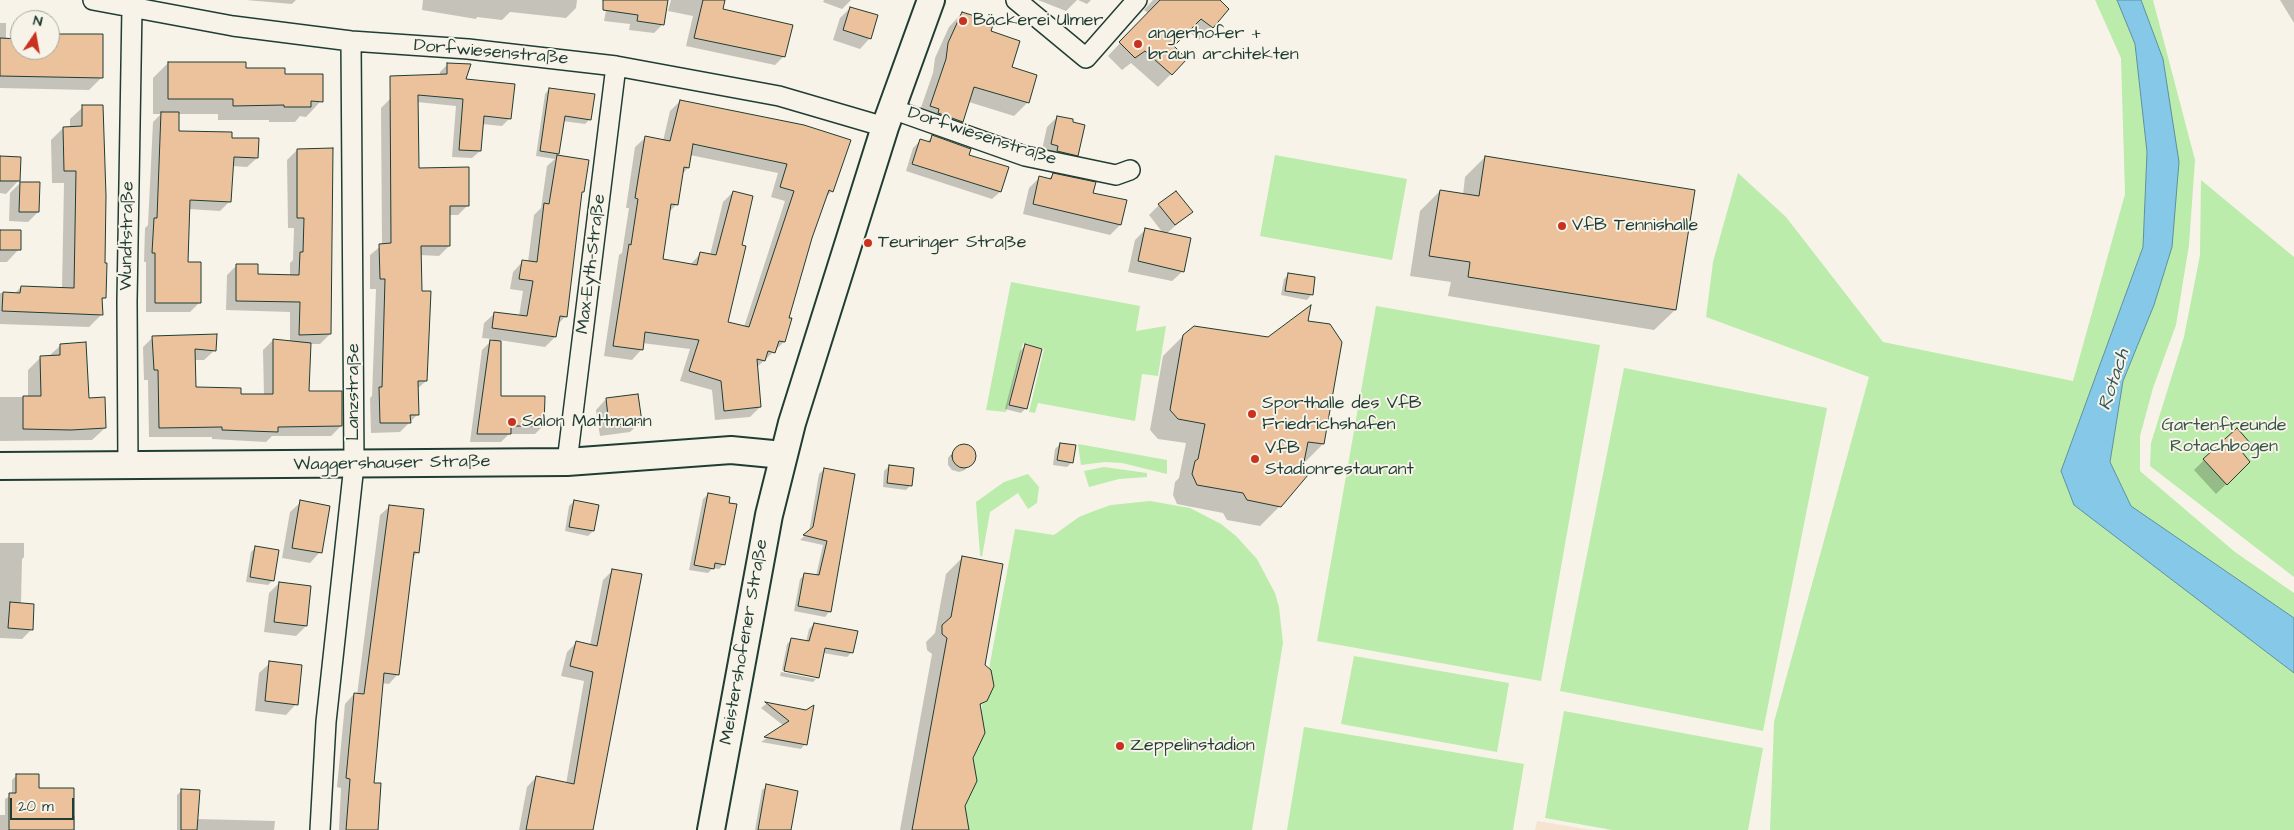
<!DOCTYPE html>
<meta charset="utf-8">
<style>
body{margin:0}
#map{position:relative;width:2294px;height:830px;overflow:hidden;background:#f7f3e8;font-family:"Architects Daughter",sans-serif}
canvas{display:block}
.north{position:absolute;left:10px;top:10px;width:50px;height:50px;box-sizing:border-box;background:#f7f3e8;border:1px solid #a1aaa0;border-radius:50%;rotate:12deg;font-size:14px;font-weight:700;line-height:20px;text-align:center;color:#1f3d34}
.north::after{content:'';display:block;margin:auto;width:18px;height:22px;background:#c8321e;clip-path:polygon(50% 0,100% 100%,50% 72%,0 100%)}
.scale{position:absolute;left:10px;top:798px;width:64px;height:22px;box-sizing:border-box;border:2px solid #1f3d34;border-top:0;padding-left:6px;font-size:15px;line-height:18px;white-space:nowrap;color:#1f3d34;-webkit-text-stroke:4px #f7f3e8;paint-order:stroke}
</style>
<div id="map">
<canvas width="2294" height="830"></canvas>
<div class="north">N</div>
<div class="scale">20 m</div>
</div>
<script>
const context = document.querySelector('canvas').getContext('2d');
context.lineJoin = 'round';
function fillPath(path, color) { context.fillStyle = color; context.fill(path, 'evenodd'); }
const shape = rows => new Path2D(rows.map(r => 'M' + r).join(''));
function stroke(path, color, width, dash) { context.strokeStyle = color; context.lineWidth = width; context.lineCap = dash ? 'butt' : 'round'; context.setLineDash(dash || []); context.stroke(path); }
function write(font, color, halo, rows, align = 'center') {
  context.font = font + ' "Architects Daughter",sans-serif'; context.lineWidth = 4; context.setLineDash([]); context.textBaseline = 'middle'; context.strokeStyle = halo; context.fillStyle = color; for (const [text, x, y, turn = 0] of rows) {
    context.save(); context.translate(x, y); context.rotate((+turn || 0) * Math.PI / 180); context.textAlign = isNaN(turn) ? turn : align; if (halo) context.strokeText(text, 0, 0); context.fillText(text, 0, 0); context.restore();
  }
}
const built = shape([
 [1537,821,1592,830,1535,830]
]);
const green = shape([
 [2095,0,2117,0,2135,44,2147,152,2143,247,2061,471,2074,505,2294,673,2294,830,1770,830,1774,722,1869,377,1706,317,1713,262,1738,173,1786,217,1883,342,2073,381,2125,194,2121,58],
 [2141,0,2153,0,2195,160,2189,245,2176,325,2153,388,2140,436,2140,471,2235,552,2294,593,2294,618,2131,506,2110,462,2123,381,2154,305,2172,247,2163,59],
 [1275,155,1407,179,1392,260,1260,236],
 [2201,180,2294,257,2294,577,2150,466,2151,443,2184,337,2200,255],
 [1011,282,1140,306,1136,331,1166,326,1158,376,1142,374,1135,421,1038,403,1035,413,1029,412,1044,349,1023,343,1006,412,986,410],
 [1376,306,1600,345,1541,681,1317,641],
 [1624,368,1827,408,1763,731,1560,691],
 [1078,444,1167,460,1167,474,1122,463,1105,462,1081,465],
 [1104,467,1147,473,1147,477,1119,479,1089,487,1084,471],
 [1028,474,1039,487,1037,503,1028,509,1018,493,990,512,982,557,980,555,976,502,1004,482],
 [1150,501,1190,508,1221,524,1236,536,1257,559,1275,593,1279,607,1283,643,1252,830,959,830,1015,529,1054,535,1079,517,1094,511,1111,505],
 [1354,656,1509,683,1497,752,1341,724],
 [1564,711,1763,748,1748,830,1612,830,1545,818],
 [1304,727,1524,764,1513,830,1287,830]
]);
const water = shape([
 [2117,0,2141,0,2163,59,2179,162,2172,247,2154,305,2123,381,2110,462,2131,506,2294,618,2294,673,2074,505,2061,471,2143,247,2147,152,2135,44,2117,0]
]);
const shadow = shape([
 [246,0,296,0,292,4],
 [423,0,577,0,576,8,566,18,510,12,502,20,477,17,476,19,422,10],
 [608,0,666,0,663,24,654,33,629,30,630,24,604,21],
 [671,0,723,0,722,10,784,56,775,65,686,46,693,16,668,11],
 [824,0,851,0,842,9,823,2],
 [1038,0,1077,0,1066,11],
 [1078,0,1091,0,1087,4],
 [1153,0,1217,0,1227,9,1199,40,1188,31,1172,46,1186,59,1158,87,1131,63,1122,70,1108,56,1148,13,1144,10],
 [2280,0,2294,0,2294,23],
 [850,8,870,38,860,49,833,40,840,18],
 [962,13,1010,68,1028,102,1014,116,969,102,962,121,948,135,917,119,933,73,935,58,949,27],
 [0,23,6,23,6,39,20,40,20,50,50,50,50,37,52,35,102,77,89,90,0,88],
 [168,63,245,69,283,75,321,101,306,117,300,116,295,122,269,122,269,120,218,120,218,114,178,114,178,132,231,139,257,158,247,167,232,166,229,202,220,211,188,209,186,263,199,303,190,312,146,312,146,262,144,262,145,228,148,225,153,122,161,114,153,114,153,78],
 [448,64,510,118,502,126,482,124,480,151,472,158,452,157,456,106,417,102,418,170,468,205,458,215,449,215,449,246,439,256,420,255,426,381,417,389,418,414,400,432,371,433,370,398,372,396,376,289,370,289,370,255,382,245,381,108,391,98,418,84,440,76,440,72],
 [549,89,590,119,585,124,563,121,558,154,556,156,587,161,580,193,565,317,557,325,555,337,545,347,499,340,500,397,543,426,535,434,509,434,501,442,470,442,482,350,493,339,482,338,484,323,495,313,519,316,523,291,510,289,513,272,523,261,528,262,534,215,541,208,547,166,555,159,536,156,545,94],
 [680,101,804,126,832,191,824,199,811,238,788,318,784,342,756,368,760,407,750,417,715,420,712,390,680,381,690,349,642,343,641,350,632,360,604,356,619,255,622,253,629,208,626,208,635,147,645,138,663,141,670,111],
 [690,155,778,173,771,197,785,201,744,327,727,322,733,192,723,202,710,255,701,253,690,265,662,260,669,212,677,204,681,175,688,168],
 [83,107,105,297,101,301,101,315,89,327,0,324,0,293,14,294,21,287,62,289,64,183,52,183,51,140,63,128,70,128,70,119],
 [1057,117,1077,155,1067,165,1041,154,1047,127],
 [932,137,968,156,1007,168,1000,192,992,199,906,171,913,148,921,140,927,142],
 [297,150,330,334,320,344,310,344,307,392,341,426,331,436,272,436,266,442,212,439,212,437,149,437,148,380,144,380,143,347,153,337,215,350,204,360,194,360,195,388,240,395,264,396,263,350,273,340,290,342,290,312,226,310,227,275,237,265,256,275,290,276,290,263,293,260,294,228,288,228,287,160],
 [0,157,18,181,6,194,0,193],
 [1485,157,1675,310,1654,330,1448,296,1451,282,1410,276,1420,211,1440,191,1463,195,1465,177],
 [1053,175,1092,194,1120,225,1110,235,1023,214,1029,188,1040,177,1048,179],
 [20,183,38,212,28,222,9,221,10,193],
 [1159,205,1191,212,1166,234,1183,271,1172,281,1128,272,1135,240,1146,229,1163,233,1149,215],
 [0,231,19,249,7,262,0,262],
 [1289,274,1311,295,1307,300,1281,295,1284,279],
 [1307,322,1323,444,1303,464,1280,506,1260,526,1227,520,1223,513,1177,504,1173,495,1175,482,1179,478,1186,443,1158,439,1150,430,1163,356,1183,336,1268,338],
 [61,345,87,400,105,428,92,440,0,441,0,397,28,397,28,370,41,357,48,357],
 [1025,346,1026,408,1021,413,1005,409,1020,351],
 [606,399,641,421,630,432,600,436,596,410],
 [1060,444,1072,462,1067,467,1053,465,1055,449],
 [963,445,970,447,974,452,974,458,965,470,959,472,952,470,948,465,948,458,957,447],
 [2241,453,2249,462,2216,494,2194,470,2204,460],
 [889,466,911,485,906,490,883,487,884,471],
 [824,469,853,475,829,612,825,617,794,611,800,579,805,574,816,576,823,545,800,540,809,532,819,474],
 [708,494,724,564,719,569,713,568,708,573,689,570,703,499],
 [574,501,593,531,588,536,565,531,569,506],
 [301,502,320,552,310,563,282,558,290,512],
 [390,506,418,552,412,558,398,674,389,684,381,683,373,784,377,830,339,830,341,788,337,787,345,704,354,694,357,695,380,515],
 [0,543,24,543,24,557,22,559,21,604,32,629,22,639,0,638],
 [256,547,273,580,268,585,246,582,251,552],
 [962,558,986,700,979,707,963,806,966,830,900,830,932,654,927,650,926,642,935,633,946,574],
 [613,570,592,830,519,830,527,787,536,777,566,784,584,681,561,676,567,652,577,642,590,645,603,580],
 [279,583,306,626,296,636,264,632,269,593],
 [814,624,852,652,847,657,823,653,818,677,813,682,780,676,781,672,816,679,816,676,782,670,787,644,792,639,806,642,809,629],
 [270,663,296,704,286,715,255,711,259,673],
 [766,704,806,711,805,744,801,749,761,742,784,726,761,708],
 [17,775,75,816,75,830,0,830,0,815,5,815,5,799,12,795,12,780],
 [767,786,790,830,755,830,762,790],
 [182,790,197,819,275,821,274,830,177,830,177,795]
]);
const building = shape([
 [603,0,668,0,664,25,637,21,638,15,603,10,603,0],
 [703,0,725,0,723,9,793,25,785,57,694,38,703,0],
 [1160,0,1220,0,1229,9,1213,28,1201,19,1174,46,1187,59,1172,75,1145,51,1135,58,1119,42,1160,0],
 [850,7,878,15,871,39,843,30,850,7],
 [962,12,994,22,991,31,1020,41,1012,67,1037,75,1029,103,974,87,963,122,938,113,939,109,930,106,946,59,948,43,962,12],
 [52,34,103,34,103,78,0,76,0,38,20,39,20,50,50,50,52,34],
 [168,62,246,62,246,68,285,68,285,74,323,74,323,102,311,101,311,107,284,107,284,105,233,106,233,99,168,99,168,62],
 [447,63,471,64,466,79,515,84,511,119,484,116,481,151,459,150,463,99,418,95,419,168,469,167,469,206,450,206,450,246,421,246,422,291,431,291,427,381,418,381,419,415,410,415,411,423,380,423,379,387,382,387,385,279,380,279,379,244,391,243,390,76,447,74,447,63],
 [549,88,595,94,591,120,565,116,559,154,540,151,549,88],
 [680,100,804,125,851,140,833,192,829,190,812,238,789,318,792,318,785,342,779,341,775,353,768,351,765,361,757,359,761,407,724,411,721,381,689,371,699,340,645,332,643,350,613,346,629,244,631,245,638,199,635,198,645,136,670,141,680,100],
 [693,144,787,164,780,187,794,191,749,327,728,322,746,246,742,245,753,196,733,191,716,255,700,252,697,265,663,259,671,204,678,205,684,167,689,168,693,144],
 [82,105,103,105,106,196,105,263,107,263,106,298,102,298,103,315,2,311,3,292,20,293,21,286,74,288,76,171,64,171,63,127,82,126,82,105],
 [161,112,179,112,179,131,232,132,232,138,259,138,258,158,234,157,231,202,190,200,188,262,201,262,201,303,155,303,155,253,152,253,154,218,157,218,161,112],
 [1057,116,1073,119,1073,122,1085,125,1078,156,1057,151,1058,146,1051,144,1057,116],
 [932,135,971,149,969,155,1009,167,1001,192,912,164,920,139,930,142,932,135],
 [333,148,331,334,299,335,300,302,236,301,236,264,258,264,258,274,299,275,300,252,303,252,304,218,297,218,297,149,333,148],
 [557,155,589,160,584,192,582,192,567,317,560,316,556,337,492,328,494,312,527,316,533,281,519,279,522,260,537,262,544,203,549,204,557,155],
 [0,156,21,157,20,181,0,181,0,156],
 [1485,156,1695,190,1676,310,1468,277,1470,262,1429,256,1440,190,1479,196,1485,156],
 [1053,173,1096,182,1093,193,1127,200,1121,225,1033,204,1039,176,1051,179,1053,173],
 [20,182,40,182,39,212,19,212,20,182],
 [1176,191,1193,212,1175,225,1158,204,1176,191],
 [1145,228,1191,238,1184,272,1138,261,1145,228],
 [0,230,21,230,21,250,0,250,0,230],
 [1288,273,1315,277,1313,295,1285,291,1288,273],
 [1311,305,1308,321,1330,324,1342,342,1324,444,1308,442,1303,467,1308,475,1281,507,1247,500,1243,493,1197,485,1192,474,1195,461,1198,459,1205,424,1178,419,1170,410,1183,335,1194,326,1268,337,1311,305],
 [217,334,216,351,195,349,196,387,241,388,241,394,273,394,273,339,311,343,309,391,342,391,342,426,278,427,278,432,222,430,222,427,159,428,158,370,154,370,152,336,217,334],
 [490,340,501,341,501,396,545,396,544,426,511,426,511,434,477,434,490,340],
 [86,342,89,398,105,397,106,428,71,430,23,429,23,396,41,396,40,356,60,355,60,344,86,342],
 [1025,344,1042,349,1027,409,1009,405,1025,344],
 [638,394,642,422,609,426,606,398,638,394],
 [2237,428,2251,444,2242,452,2250,462,2227,485,2203,459,2237,428],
 [1060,443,1076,445,1073,463,1057,460,1060,443],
 '952 456a12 12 0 1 1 24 0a12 12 0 1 1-24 0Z',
 [889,465,914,468,912,486,887,483,889,465],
 [824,468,855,474,831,612,798,606,804,573,819,575,827,541,803,535,813,527,824,468],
 [708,493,730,497,729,503,737,504,725,565,715,563,714,569,694,565,708,493],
 [300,500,330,506,322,553,292,548,300,500],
 [574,500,599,505,594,531,569,527,574,500],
 [389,505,424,509,419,553,414,552,399,675,384,673,374,783,381,783,378,830,346,830,350,779,346,778,354,693,364,694,389,505],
 [255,546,279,550,274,581,250,577,255,546],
 [962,556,1003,564,985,665,991,670,994,686,987,701,980,704,985,733,973,758,977,781,965,806,969,830,912,830,947,638,942,634,942,625,951,617,962,556],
 [612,569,642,574,593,830,526,830,536,776,574,784,593,672,570,666,576,641,597,646,612,569],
 [279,582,311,586,307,626,274,622,279,582],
 [10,602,34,604,33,630,8,628,10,602],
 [814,623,858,631,853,653,825,648,819,678,784,671,791,638,809,641,814,623],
 [269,661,302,665,298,705,265,701,269,661],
 [765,702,806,710,814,705,807,745,764,737,789,721,765,702],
 [16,774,39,774,39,788,74,788,74,830,9,830,9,793,16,793,16,774],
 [766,784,798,791,791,830,758,830,766,784],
 [181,789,200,790,197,830,181,830,181,789]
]);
const street = shape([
 [93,0,233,26,351,41,468,49,616,66,779,96,885,127],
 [1016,0,1086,58,1137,0],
 [892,109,1025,156,1116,175,1130,170],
 [567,462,616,66],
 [128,466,127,301,132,7],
 [320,830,326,722,354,465,351,41]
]);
const secondary = shape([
 [0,466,567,462,731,450,783,455],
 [711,830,769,515,792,423,885,127,931,0]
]);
const markers = [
 [963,21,5,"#c8321e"],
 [1138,44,5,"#c8321e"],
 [1562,226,5,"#c8321e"],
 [868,243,5,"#c8321e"],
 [1252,414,5,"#c8321e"],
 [512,422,5,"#c8321e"],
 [1255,459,5,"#c8321e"],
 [1120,746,5,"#c8321e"]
];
const poiNames = [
 ["Bäckerei Ulmer",973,21],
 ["angerhofer +",1148,34],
 ["braun architekten",1148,55],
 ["VfB Tennishalle",1572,226],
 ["Teuringer Straße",878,243],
 ["Sporthalle des VfB",1262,404],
 ["Friedrichshafen",1262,425],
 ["Salon Mattmann",522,422],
 ["VfB",1265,449],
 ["Stadionrestaurant",1265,470],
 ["Zeppelinstadion",1130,746]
];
const streetNames = [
 ["Dorfwiesenstraße",491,53,5],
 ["Dorfwiesenstraße",982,137,18],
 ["Wundtstraße",128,236,-89],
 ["Max-Eyth-Straße",592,264,-83],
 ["Lanzstraße",354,392,-90],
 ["Waggershauser Straße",392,464,-1],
 ["Meistershofener Straße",745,642,-80]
];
const parkNames = [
 ["Gartenfreunde",2224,426],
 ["Rotachbogen",2224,447]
];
const waterNames = [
 ["Rotach",2115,380,-72]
];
fillPath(built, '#f4e4d1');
fillPath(green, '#bbecab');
fillPath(water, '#86c8e7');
stroke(water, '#5d909f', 1);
fillPath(shadow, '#0003');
fillPath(building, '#ecc29c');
stroke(building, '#1f3d34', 1);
stroke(street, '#1f3d34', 22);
stroke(secondary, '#1f3d34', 30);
stroke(street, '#f7f3e8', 19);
stroke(secondary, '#f7f3e8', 26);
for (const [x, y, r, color] of markers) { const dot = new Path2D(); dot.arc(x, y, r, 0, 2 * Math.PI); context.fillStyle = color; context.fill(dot); stroke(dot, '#f7f3e8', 2); }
write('18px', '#1f3d34', '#f7f3e8', poiNames, 'left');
write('18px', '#1f3d34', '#f7f3e8', streetNames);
write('18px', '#365746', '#f7f3e8', parkNames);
write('italic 19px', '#345958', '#f7f3e8', waterNames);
</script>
